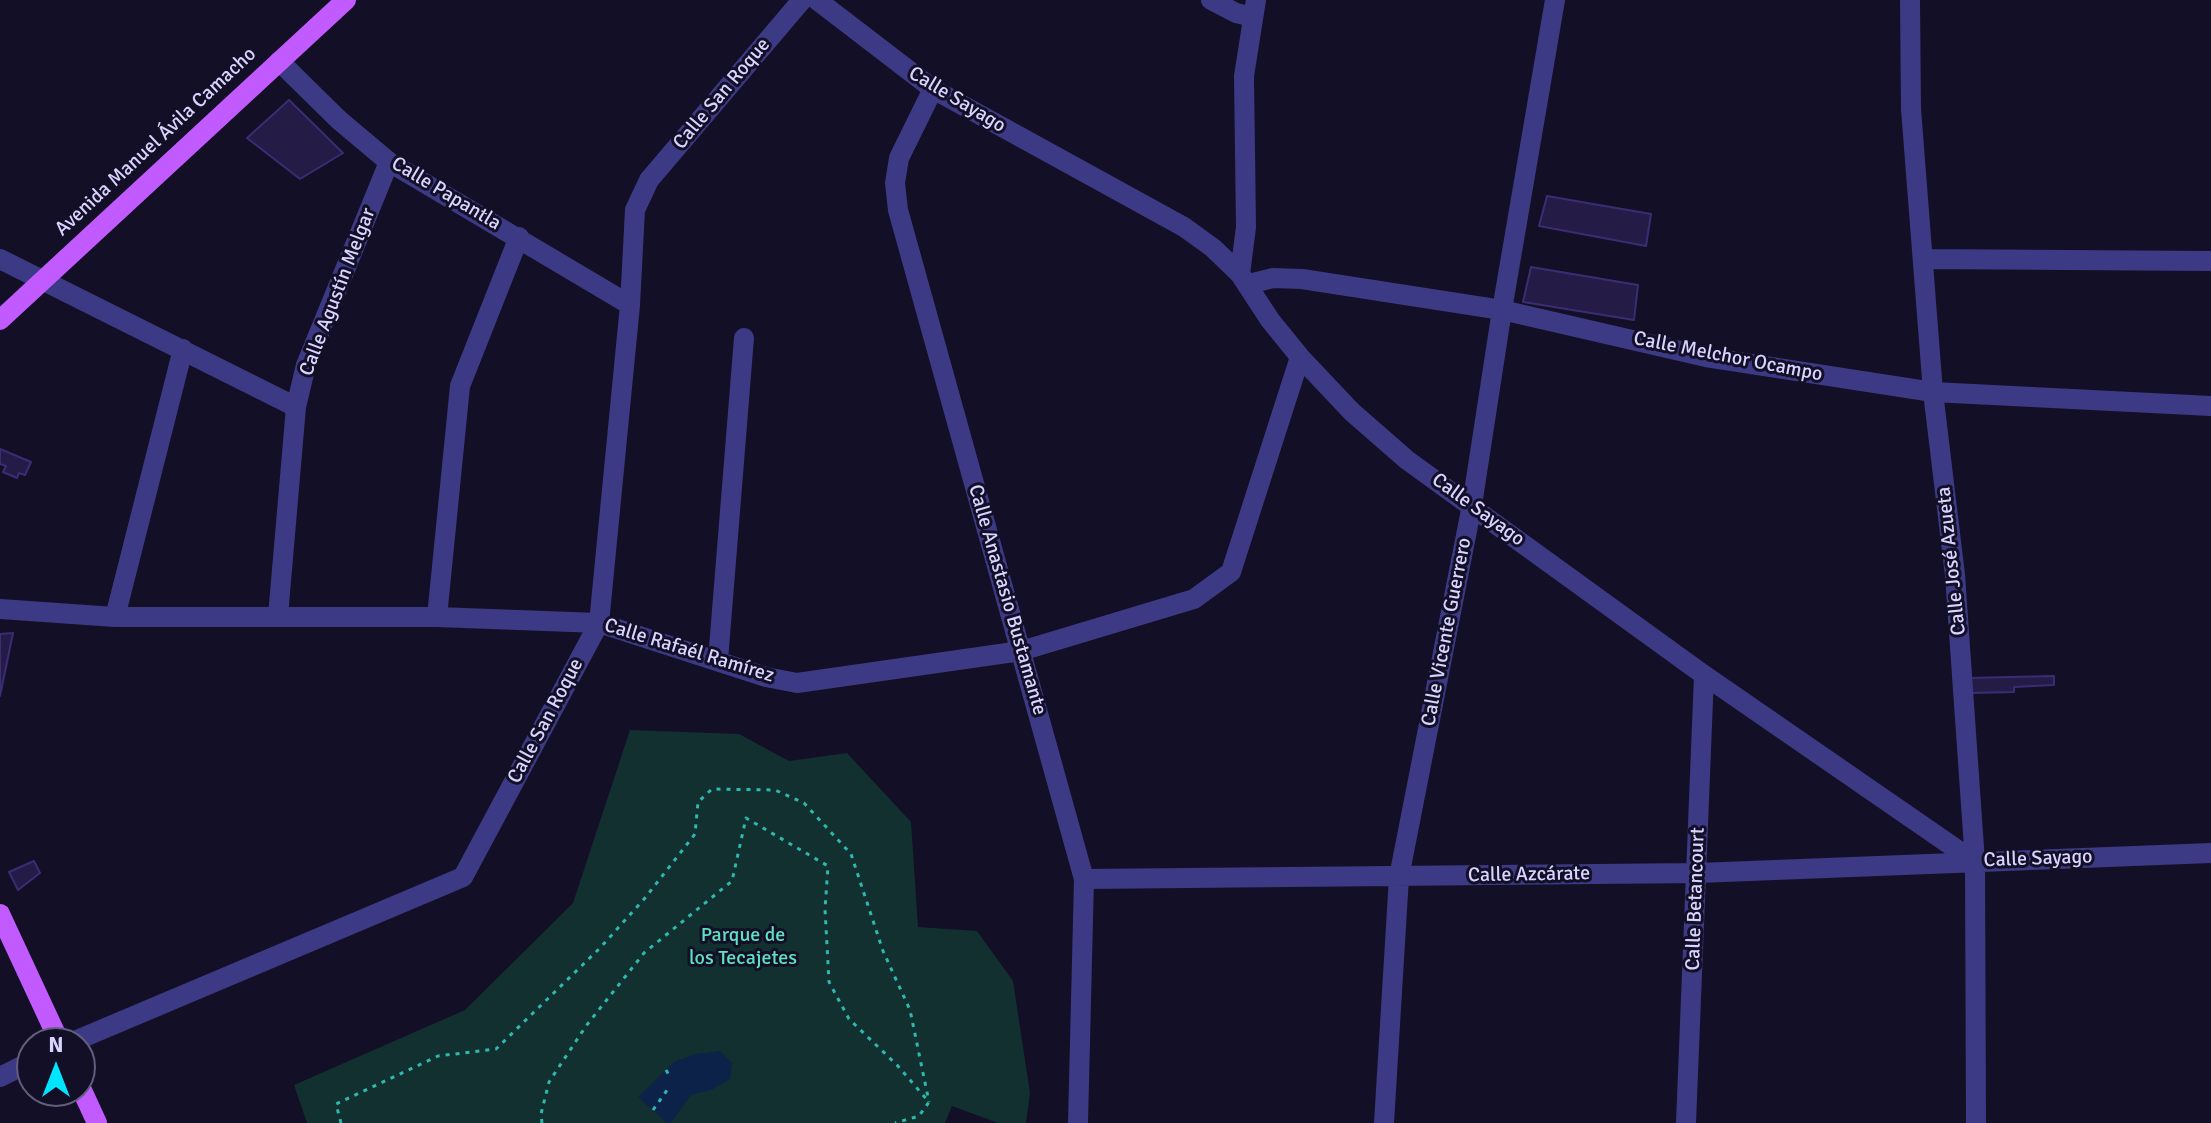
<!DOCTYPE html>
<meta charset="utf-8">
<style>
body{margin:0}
#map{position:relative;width:2211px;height:1123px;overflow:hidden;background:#130f26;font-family:Signika,sans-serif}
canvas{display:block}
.north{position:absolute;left:16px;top:1027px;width:80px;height:80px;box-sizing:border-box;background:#130f26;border:2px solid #625e7d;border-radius:50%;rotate:0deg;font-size:22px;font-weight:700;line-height:32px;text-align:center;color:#d9d4ff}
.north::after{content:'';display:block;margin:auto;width:28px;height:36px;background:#00e5ff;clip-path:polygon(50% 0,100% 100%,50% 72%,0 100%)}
</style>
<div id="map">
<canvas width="2211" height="1123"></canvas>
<div class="north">N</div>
</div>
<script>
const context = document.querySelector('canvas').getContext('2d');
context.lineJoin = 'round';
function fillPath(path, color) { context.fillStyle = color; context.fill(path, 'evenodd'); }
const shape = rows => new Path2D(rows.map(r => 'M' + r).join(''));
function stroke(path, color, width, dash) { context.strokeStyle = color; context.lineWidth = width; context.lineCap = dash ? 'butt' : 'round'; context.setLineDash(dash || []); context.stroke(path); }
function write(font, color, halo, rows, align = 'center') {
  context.font = font + ' Signika,sans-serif'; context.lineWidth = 6; context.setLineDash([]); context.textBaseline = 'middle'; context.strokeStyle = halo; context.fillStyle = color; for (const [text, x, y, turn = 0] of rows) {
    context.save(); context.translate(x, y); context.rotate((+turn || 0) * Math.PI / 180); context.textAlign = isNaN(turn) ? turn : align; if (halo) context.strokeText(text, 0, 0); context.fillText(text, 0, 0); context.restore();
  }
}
const green = shape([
 [630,730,739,734,789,761,847,753,911,822,918,927,977,931,1013,981,1030,1093,1026,1123,998,1123,952,1106,945,1123,307,1123,294,1085,465,1010,573,903]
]);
const water = shape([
 [720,1051,732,1063,730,1079,711,1090,691,1095,671,1123,667,1123,638,1097,674,1062,696,1054]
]);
const building = shape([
 [289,100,343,153,300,179,247,138,289,100],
 [1547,196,1651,214,1646,246,1539,226,1547,196],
 [1531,267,1638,285,1634,320,1523,302,1531,267],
 [0,449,31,462,25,475,19,473,17,478,3,472,6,466,0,464,0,449],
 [13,633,0,696,0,634,13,633],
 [2054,676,2054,685,2014,687,2014,692,1970,693,1969,678,2054,676],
 [34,861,40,873,18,890,9,872,34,861]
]);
const path = shape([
 [666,1070,669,1075],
 [653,1110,668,1089],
 [341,1123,336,1104,438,1056,496,1049,600,948,645,898,695,834,698,802,712,789,775,790,804,803,851,854,883,951,910,1010,929,1102],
 [542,1123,541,1114,549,1082,586,1026,644,953,732,881,746,818,828,866,825,909,829,982,849,1019,897,1065,929,1102,919,1116,895,1123]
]);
const minor = shape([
 [817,0,933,89,1184,227,1213,248,1240,274,1270,320,1300,357,1352,412,1407,460,1704,675,1975,862],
 [1211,0,1236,13,1253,17],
 [1910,0,1911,109,1933,392,1955,575,1975,862,1976,1123],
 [279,61,339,120,389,162,630,305],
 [933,89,899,158,895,183,898,210,1084,879,1078,1123],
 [0,259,296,407],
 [1923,259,2211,261],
 [1240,274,1246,227,1244,76,1256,0],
 [1249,284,1273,278,1302,279,1502,310,1706,357,1933,392,2211,406],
 [0,609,115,617,437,617,599,623,766,677,797,683,1021,651,1194,599,1231,572,1300,357],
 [278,616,296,407,306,365,389,162],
 [115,617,183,349],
 [437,617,460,386,519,237],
 [718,660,744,338],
 [1084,879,1698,873,2211,853],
 [70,1043,463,877,599,623,630,305,635,210,649,180,802,0],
 [0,1077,32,1061],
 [1384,1123,1399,877,1472,505,1502,310,1555,0],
 [1686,1123,1704,675]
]);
const major = shape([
 [0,320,346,0],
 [0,914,60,1043],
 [80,1086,97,1123]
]);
const streetNames = [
 ["Calle San Roque",722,94,-50],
 ["Calle Sayago",957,100,31],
 ["Avenida Manuel Ávila Camacho",156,142,-43],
 ["Calle Papantla",446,194,31],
 ["Calle Agustín Melgar",338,292,-69],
 ["Calle Melchor Ocampo",1728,357,11],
 ["Calle Sayago",1478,510,36],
 ["Calle José Azueta",1952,561,-96],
 ["Calle Anastasio Bustamante",1007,600,74],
 ["Calle Vicente Guerrero",1447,632,-79],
 ["Calle Rafaél Ramírez",689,651,17],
 ["Calle San Roque",546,721,-62],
 ["Calle Sayago",2038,859,-2],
 ["Calle Azcárate",1529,875,-1],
 ["Calle Betancourt",1696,899,-88]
];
const parkNames = [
 ["Parque de",743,936],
 ["los Tecajetes",743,959]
];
fillPath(green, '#12302f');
fillPath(water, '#0c2248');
fillPath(building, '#241b47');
stroke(building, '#3b2d73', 2);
stroke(path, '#2fb8b0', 3, [4, 6]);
stroke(minor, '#3d3a85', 20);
stroke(major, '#c25bff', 20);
write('20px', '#d9d4ff', '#130f26', streetNames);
write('20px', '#5fe0c0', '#130f26', parkNames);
</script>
